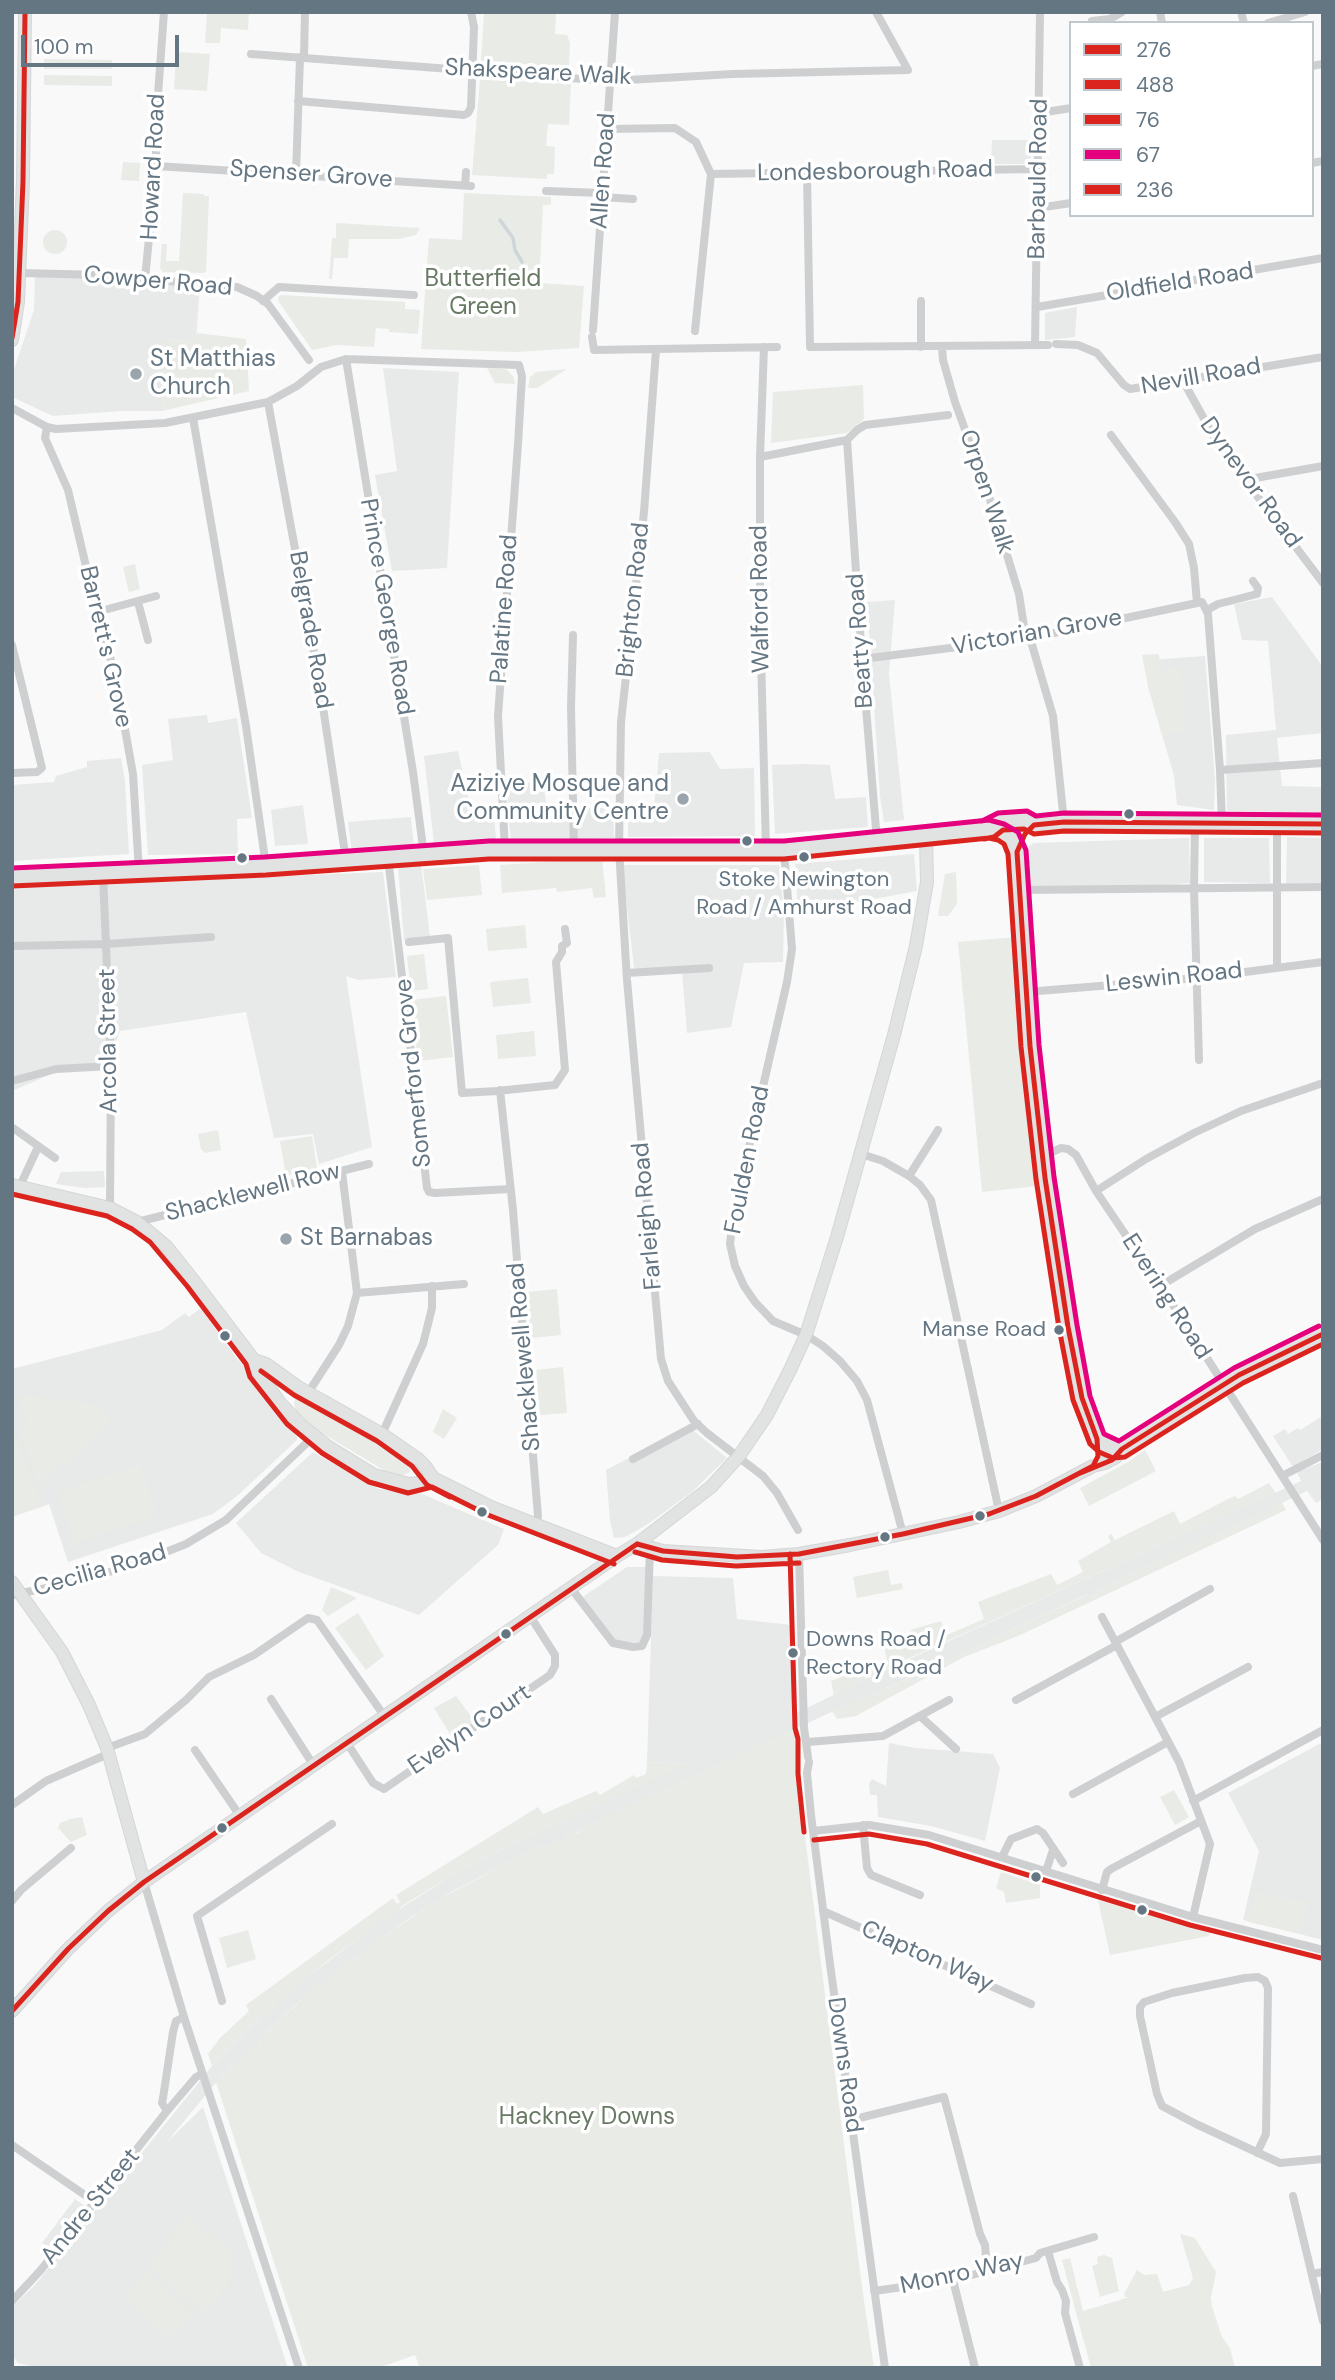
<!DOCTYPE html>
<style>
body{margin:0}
#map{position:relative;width:1335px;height:2380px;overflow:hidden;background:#f9f9f9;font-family:"DM Sans",sans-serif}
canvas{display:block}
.frame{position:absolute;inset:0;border:14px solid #657683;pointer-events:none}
.legend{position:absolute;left:1069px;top:21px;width:245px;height:196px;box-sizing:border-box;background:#fff;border:2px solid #c1c8cd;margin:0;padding:9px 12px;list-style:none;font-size:21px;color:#657683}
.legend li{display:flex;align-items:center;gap:14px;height:35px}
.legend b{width:35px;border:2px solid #c1c8cd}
.scale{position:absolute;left:21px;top:35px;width:158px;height:32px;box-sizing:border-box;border:4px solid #657683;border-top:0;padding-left:9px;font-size:21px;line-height:24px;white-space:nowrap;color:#657683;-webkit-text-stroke:5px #fff;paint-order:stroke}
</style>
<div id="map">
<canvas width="1335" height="2380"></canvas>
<div class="frame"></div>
<ul class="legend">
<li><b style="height:9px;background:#dc241f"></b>276</li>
<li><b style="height:9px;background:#dc241f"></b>488</li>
<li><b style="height:9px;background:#dc241f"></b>76</li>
<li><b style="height:9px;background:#e5007d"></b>67</li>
<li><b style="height:9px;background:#dc241f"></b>236</li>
</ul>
<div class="scale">100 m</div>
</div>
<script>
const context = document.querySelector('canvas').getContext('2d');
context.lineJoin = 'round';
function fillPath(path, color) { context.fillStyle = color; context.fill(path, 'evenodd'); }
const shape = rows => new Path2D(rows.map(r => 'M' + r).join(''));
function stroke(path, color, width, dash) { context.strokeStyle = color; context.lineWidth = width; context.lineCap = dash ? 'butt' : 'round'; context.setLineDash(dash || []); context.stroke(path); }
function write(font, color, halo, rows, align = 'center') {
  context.font = font + ' "DM Sans",sans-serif'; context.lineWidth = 7; context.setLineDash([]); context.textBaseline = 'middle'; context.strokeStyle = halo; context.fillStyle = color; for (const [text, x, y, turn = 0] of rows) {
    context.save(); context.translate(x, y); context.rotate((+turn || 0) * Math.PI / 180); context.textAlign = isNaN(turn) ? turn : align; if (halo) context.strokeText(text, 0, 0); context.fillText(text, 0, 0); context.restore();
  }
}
const built = shape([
 [992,140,1031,140,1031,164,991,164],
 [35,273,200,283,196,341,163,340,162,411,122,411,53,416,12,397,12,375,34,310],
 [1077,307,1075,337,1045,340,1045,313],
 [383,368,459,372,447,568,392,571,375,475,397,471],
 [1272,597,1323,667,1323,733,1277,738,1282,786,1323,787,1323,813,1227,811,1226,735,1276,730,1268,641,1242,640,1234,604],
 [895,600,889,674,904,820,884,822,880,796,867,602],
 [1205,656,1215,780,1214,810,1177,805,1174,776,1148,686,1148,660],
 [207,715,208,723,237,718,252,818,237,819,238,854,148,855,142,765,173,760,168,719],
 [458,751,472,814,494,814,496,839,434,843,424,756],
 [710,752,720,769,754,768,755,836,628,837,628,809,654,809,659,753],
 [121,758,125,781,129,854,12,861,12,785,54,782,56,776,87,767,87,761],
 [805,764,830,765,835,799,866,797,868,827,775,834,772,765],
 [543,782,546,802,583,808,613,808,614,838,511,843,506,784],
 [303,805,308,844,275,846,271,810],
 [411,817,414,847,352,851,348,822],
 [1287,837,1323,838,1323,883,1286,883],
 [1189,838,1190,883,1030,894,1029,846,1034,843],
 [1204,838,1269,838,1270,883,1204,882],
 [914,854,917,891,857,902,844,909,798,912,795,864],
 [421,864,430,937,404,940,398,867],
 [622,865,779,865,784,913,783,962,744,963,731,1027,687,1033,682,971,635,976],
 [383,872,396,977,358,980,346,976,372,1147,319,1164,313,1134,274,1138,246,1012,120,1031,106,1070,56,1072,12,1091,12,887],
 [104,1171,105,1187,85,1188,56,1184,61,1172],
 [201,1308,235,1356,259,1383,297,1437,297,1440,237,1496,213,1514,68,1562,49,1504,12,1517,12,1369,162,1330,185,1313,189,1317],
 [1321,1417,1323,1420,1323,1449,1293,1467,1273,1436,1285,1429,1288,1434,1298,1428,1300,1430],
 [689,1427,727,1458,692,1492,648,1524,625,1537,614,1538,610,1521,606,1470],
 [313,1452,379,1489,420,1493,504,1529,498,1545,419,1615,299,1572,261,1553,236,1523],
 [1320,1463,1323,1463,1323,1499,1316,1503,1307,1491,1097,1590,1098,1593,1090,1597,1088,1594,923,1672,924,1676,910,1682,907,1679,838,1709,579,1829,579,1831,572,1835,571,1833,565,1835,566,1838,545,1848,543,1846,509,1862,453,1891,408,1919,347,1963,295,2005,265,2033,267,2036,259,2042,257,2041,219,2079,166,2143,203,2107,288,2368,40,2368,18,2363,12,2355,12,2307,35,2285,212,2066,257,2022,305,1979,381,1921,448,1878,511,1845,686,1764,647,1762,653,1576,733,1578,737,1619,792,1625,794,1714,896,1665,1301,1481,1297,1472],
 [627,1567,646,1567,644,1642,619,1643,612,1637,581,1598],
 [1323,1742,1323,1940,1243,1920,1259,1851,1228,1793],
 [889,1743,916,1748,993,1754,1000,1768,985,1841,931,1826,878,1817,877,1795,870,1795,869,1784,872,1779,886,1786],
 [75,2199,86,2207,51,2249,42,2243]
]);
const green = shape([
 [207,12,249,12,248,30,221,28,220,43,205,43],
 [484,12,556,12,555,34,567,35,570,43,569,67,481,61],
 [176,52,210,54,207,91,174,89],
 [44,59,112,60,112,69,44,69],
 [44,75,112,76,112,86,44,85],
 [480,79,571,84,569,125,548,124,546,146,555,147,554,174,547,174,547,179,472,175],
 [123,162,140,163,139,181,121,180],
 [183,193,204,194,204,196,209,196,206,271,204,273,163,272,160,268,162,244,167,244,166,261,179,261],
 [464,193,551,197,551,205,543,205,539,283,584,286,579,348,516,352,421,349,429,238,462,240],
 [336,223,420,228,416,235,398,239,349,239,348,258,334,258,332,279,329,279,332,238,336,238],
 '43 242a12 12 0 1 1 24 0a12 12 0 1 1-24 0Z',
 [281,295,405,302,405,309,420,310,418,334,389,332,389,329,376,328,374,347,336,345,312,350,279,302,278,297],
 [197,333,246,339,249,391,162,411,163,340,195,341],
 [487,368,506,369,513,376,515,384,495,383],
 [567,369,537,388,528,388,530,377,536,372],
 [863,385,864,419,847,433,771,443,773,392],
 [135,564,140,589,129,592,123,567],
 [1159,654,1161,674,1166,674,1165,668,1182,666,1186,732,1162,735,1148,686,1142,655],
 [602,858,606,897,594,898,592,888,557,892,556,888,502,893,500,865],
 [479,865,482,895,427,900,423,869],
 [956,872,957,904,948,916,938,916,945,874],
 [525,925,527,948,488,951,486,929],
 [1017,937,1017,978,1037,1186,982,1192,958,942],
 [424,954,428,989,411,991,407,956],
 [528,978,531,1003,493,1007,490,982],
 [446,996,453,1057,418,1061,411,1000],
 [534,1031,536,1056,498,1059,496,1035],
 [218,1130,221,1150,205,1153,201,1149,198,1134],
 [312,1136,317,1168,286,1176,280,1141],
 [557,1289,561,1335,531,1338,527,1292],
 [563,1367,567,1413,540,1415,536,1370],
 [17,1394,92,1404,102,1407,112,1419,78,1453,38,1484,18,1429,28,1426],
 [300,1397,307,1397,404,1459,411,1468,410,1472,401,1476,390,1474,322,1433,296,1411,294,1404,295,1399],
 [443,1409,457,1418,444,1439,433,1432],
 [12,1424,42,1506,12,1517],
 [1145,1450,1156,1471,1089,1506,1080,1488,1128,1462],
 [140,1464,157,1515,74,1543,57,1492],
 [1269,1483,1276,1493,896,1664,834,1696,831,1681,887,1660,883,1642,911,1637,910,1630,941,1621,947,1635,984,1619,978,1602,1051,1574,1057,1585,1083,1572,1078,1561,1111,1542,1108,1536,1111,1534,1115,1540,1174,1511,1180,1524,1228,1499,1235,1496,1238,1499],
 [1282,1502,1286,1510,1018,1636,964,1657,856,1716,837,1719,832,1711,908,1679,910,1682,923,1676,922,1672,1089,1594,1091,1597,1098,1593,1097,1590],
 [888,1570,891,1585,902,1583,903,1589,857,1598,853,1577],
 [331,1587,357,1598,328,1616,322,1610],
 [358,1613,384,1656,366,1670,335,1628],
 [456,1696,476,1723,453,1739,434,1708],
 [794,1729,801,1805,862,2287,874,2368,420,2368,415,2355,378,2368,308,2368,216,2082,257,2040,260,2042,266,2036,265,2033,281,2018,322,1982,371,1945,436,1901,509,1862,543,1846,545,1848,565,1838,565,1835,571,1832,572,1835,579,1832,578,1829],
 [647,1762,688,1764,511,1845,448,1878,410,1901,327,1961,257,2022,212,2066,208,2054,220,2038,249,2011,246,2005,393,1898,397,1904,400,1902,396,1895,538,1807,543,1814,596,1791,600,1795,634,1775,636,1778,646,1774],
 [1174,1790,1189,1817,1175,1825,1160,1797],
 [82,1817,87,1835,71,1842,58,1828,60,1823,70,1819],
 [1001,1872,1040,1885,1040,1898,1006,1903,1004,1892,996,1888],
 [1255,1891,1300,1901,1306,1898,1308,1901,1301,1933,1248,1922],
 [1098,1900,1210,1933,1209,1936,1110,1955],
 [248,1930,256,1959,227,1968,219,1938],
 [189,2216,235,2256,230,2261,235,2276,203,2313,147,2264],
 [1180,2234,1195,2238,1216,2272,1211,2297,1212,2307,1222,2337,1230,2348,1235,2368,1091,2368,1062,2260,1070,2258,1083,2311,1130,2297,1125,2297,1124,2294,1137,2270,1144,2275,1157,2274,1163,2292,1189,2285,1193,2278],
 [1104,2255,1112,2258,1119,2291,1100,2297,1092,2266,1098,2264,1097,2257],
 [146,2270,193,2312,170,2338,123,2297]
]);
const stream = shape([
 [500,220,513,238,515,250,522,262]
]);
const street = shape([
 [1160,12,1162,23],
 [1241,12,1244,23],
 [1092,21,1110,19,1122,12],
 [1268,23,1305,12],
 [251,54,610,81,733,74,908,70,876,12],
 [304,58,305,12],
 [1312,66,1323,64],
 [298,101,464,115,468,113,471,107,474,27,471,12],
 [1040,113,1071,108],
 [607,129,675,128,696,142,711,174,695,331],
 [1312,163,1323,161],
 [156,166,471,186],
 [296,174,300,57],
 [711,174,1038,169],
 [807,174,810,347,1048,345],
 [465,185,466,172],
 [546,191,602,193],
 [602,197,633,199],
 [1038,208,1071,203],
 [19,273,102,275,237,287,257,296,268,304,309,360],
 [145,279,156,166,156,122,164,12],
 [263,301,279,287,414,295],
 [1037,307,1323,258],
 [593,330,615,12],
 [592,337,594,350,777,347],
 [1056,344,1078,345,1097,353,1124,385,1130,389,1323,357],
 [1035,345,1040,12],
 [942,346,943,360,955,402,988,493,1019,594,1026,639],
 [764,347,760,457,760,615,766,850],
 [921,347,921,301],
 [656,350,644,512,621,722,619,849,627,980,661,1359,668,1381,694,1421,707,1433,763,1476,777,1493,798,1530],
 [346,359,413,772,424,855],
 [1184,379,1187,388,1218,444,1323,583],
 [268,402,318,674,346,860],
 [12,408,47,427,56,429,165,423,268,402,297,386,321,367,346,359,519,365,522,376,518,444,498,716,505,850],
 [193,418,246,726,266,866],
 [47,427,45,438,68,490,89,579,116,679,133,774,139,872],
 [1111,435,1175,522,1189,544,1194,568,1197,603],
 [847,440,862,659,877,841],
 [760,457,847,440,857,430,865,425,948,415],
 [1244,480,1323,466],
 [138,602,148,640],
 [1207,610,1218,604,1257,594,1258,588,1253,581],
 [97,612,156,596],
 [573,635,571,707,574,849],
 [1030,638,1053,716,1064,822],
 [12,645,42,768,37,772,12,773],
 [862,659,1030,638,1202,602,1208,614,1220,770,1222,823],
 [1220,770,1323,763],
 [1195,823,1194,888,1199,1060],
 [784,850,792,949,787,982,733,1217,730,1244,735,1266,744,1286,755,1302,773,1321,806,1335,823,1346,840,1361,857,1381,867,1400,903,1534],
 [388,858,427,1188,429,1192,435,1193,510,1189],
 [103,874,111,1066,110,1208],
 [1021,890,1323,887],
 [790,910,838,906],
 [409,942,448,938,462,1093,497,1091,555,1085,565,1070,556,962,562,952,562,946,567,943,565,929],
 [12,946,107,944,211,937],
 [1277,967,1277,823],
 [627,973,709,968],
 [1026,992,1198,978,1323,962],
 [12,1081,56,1069,111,1066],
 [500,1090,513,1210,524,1346,538,1516,536,1525],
 [13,1128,55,1158],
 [861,1154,883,1161,909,1176,920,1185,931,1200,999,1511],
 [1043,1156,1061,1148,1068,1149,1076,1155,1096,1191,1177,1311,1323,1540],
 [909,1176,938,1130],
 [19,1188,38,1147],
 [1096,1191,1146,1159,1194,1133,1241,1111,1323,1083],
 [137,1222,369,1164],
 [1160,1286,1255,1229,1323,1199],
 [357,1293,464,1284],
 [308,1393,339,1345,348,1326,357,1293,342,1172],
 [382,1434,423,1344,432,1308,432,1286],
 [633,1459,698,1424],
 [1282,1476,1323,1455],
 [799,1554,804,1728,808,1757],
 [571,1588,613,1643,633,1647,642,1646,647,1635,650,1549],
 [12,1595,66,1584,131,1566,186,1544,226,1520,314,1436],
 [1102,1617,1179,1762,1210,1844,1193,1917],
 [1115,1642,1210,1589],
 [271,1699,314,1766],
 [1016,1700,1117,1645],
 [920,1716,956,1749],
 [1155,1717,1248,1667],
 [808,1742,883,1736,949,1700],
 [347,1743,373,1783,384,1789,550,1675,555,1666,555,1655,530,1616],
 [107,1748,145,1734,186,1700,209,1677,254,1655,308,1618,317,1620,385,1717],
 [195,1750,240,1816],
 [809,1762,807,1773,811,1815,830,1964,885,2368],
 [1073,1794,1168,1742],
 [1193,1801,1323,1730],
 [12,1805,46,1781,108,1754],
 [863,1825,867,1868,871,1875,920,1895],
 [813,1831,869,1825,929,1835,1193,1917,1323,1950],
 [1002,1857,1011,1839,1037,1829,1043,1833,1063,1863],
 [1046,1871,1053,1850],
 [144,1882,184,2017,299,2368],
 [1102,1890,1107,1872,1111,1869,1201,1821],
 [12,1901,21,1890,71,1848],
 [823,1911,1031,2004],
 [222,2001,197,1916,332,1824],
 [167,2111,162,2103,163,2098,173,2032,176,2021,184,2017],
 [851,2120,944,2097,980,2234,985,2245,986,2257,990,2271],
 [12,2145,95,2202],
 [1257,2153,1266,2134,1268,1988,1265,1981,1258,1977,1245,1978,1172,1993,1144,2002,1140,2007,1140,2016,1157,2094,1162,2106,1196,2124,1280,2163,1323,2159],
 [1293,2196,1323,2321],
 [1048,2251,1057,2282,1062,2290,1066,2301,1065,2313,1080,2368],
 [1312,2274,1323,2272],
 [953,2280,975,2368],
 [874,2291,953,2280,1036,2258,1040,2253,1094,2237],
 [12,2301,40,2271,167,2111,196,2077,202,2074]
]);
const secondary = shape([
 [12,340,18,302,23,181,25,12],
 [12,1185,110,1208,137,1222,167,1247,194,1281,254,1360,258,1372,281,1404,300,1424,327,1446,374,1475,409,1484,418,1483,433,1478],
 [254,1360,266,1364,298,1387,382,1434,418,1459,425,1466,433,1478,491,1507,617,1556],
 [637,1544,663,1551,762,1557,799,1554,850,1545,959,1522,999,1511,1036,1496,1093,1466,1105,1463,1116,1457,1122,1449],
 [12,1582,62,1652,89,1705,107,1748,144,1882],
 [12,2011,68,1949,108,1911,144,1882,617,1556,637,1544,711,1487,739,1456,767,1415,790,1370,806,1335,837,1237,894,1035,916,946,927,882,926,836]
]);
const highway = shape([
 [990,829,1011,838,1017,852,1030,1046,1045,1178,1068,1327,1082,1398,1097,1439,1103,1444,1116,1450,1122,1449,1239,1375,1323,1334],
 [12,877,266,866,489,850,784,850,990,829,1000,821,1019,820,1027,820,1034,825,1064,822,1323,824]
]);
const bus1 = shape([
 [1078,1474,1112,1460,1122,1449,1239,1375,1323,1334],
 [637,1544,663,1551,737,1557,799,1554,903,1534,989,1514,1036,1496,1093,1466,1098,1456,1097,1439,1082,1398,1068,1327,1045,1178,1030,1046,1017,852,1025,834,1034,825,1064,822,1323,824],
 [12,2011,68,1949,108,1911,144,1882,637,1544]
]);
const bus2 = shape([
 [12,1194,107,1216,132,1229,150,1242,187,1286,246,1364,250,1377,287,1424,322,1453,369,1482,408,1493,432,1487,488,1515,614,1564],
 [261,1371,294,1395,377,1441,412,1466,427,1485,450,1497],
 [635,1552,662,1560,736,1566,799,1563],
 [790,1554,795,1728,798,1739,798,1774,804,1832],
 [814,1840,869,1834,927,1844,1190,1925,1321,1958]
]);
const bus3 = shape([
 [984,839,994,837,1003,830,1024,829,1034,834,1064,831,1323,833],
 [12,886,266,875,489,859,784,859,989,838,998,840,1004,844,1008,854,1021,1047,1036,1179,1059,1328,1073,1400,1090,1444,1099,1452,1113,1458,1125,1457,1243,1383,1323,1344]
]);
const bus4 = shape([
 [982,821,998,813,1027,811,1036,816,1064,813,1323,815],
 [12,868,265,857,489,841,784,841,989,820,1004,824,1018,832,1026,850,1039,1045,1054,1177,1077,1325,1090,1396,1104,1434,1119,1441,1234,1368,1319,1326]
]);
const bus5 = shape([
 [12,338,18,302,23,181,25,12]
]);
const markers = [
 [136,374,7,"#99a4ac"],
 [683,799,7,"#99a4ac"],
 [1129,814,6,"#657683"],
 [747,841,6,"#657683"],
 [804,857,6,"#657683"],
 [242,858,6,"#657683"],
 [286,1239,7,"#99a4ac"],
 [1059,1330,6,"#657683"],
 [225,1336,6,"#657683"],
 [482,1512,6,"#657683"],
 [980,1516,6,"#657683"],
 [885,1537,6,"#657683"],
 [506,1634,6,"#657683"],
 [793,1653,6,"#657683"],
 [222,1828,6,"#657683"],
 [1036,1877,6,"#657683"],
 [1142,1910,6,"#657683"]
];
const busNames = [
 ["Stoke Newington",804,880],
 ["Road / Amhurst Road",804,908],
 ["Manse Road",1046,1330,"right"],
 ["Downs Road /",806,1640,"left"],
 ["Rectory Road",806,1668,"left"]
];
const streetNames = [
 ["Shakspeare Walk",538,73,3],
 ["Howard Road",154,167,-87],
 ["Allen Road",604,171,-86],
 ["Londesborough Road",875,172,-1],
 ["Spenser Grove",311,175,4],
 ["Barbauld Road",1039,179,-89],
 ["Cowper Road",158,282,5],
 ["Oldfield Road",1180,283,-9],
 ["Nevill Road",1201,377,-10],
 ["Dynevor Road",1250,483,54],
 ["Orpen Walk",986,492,72],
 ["Walford Road",761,599,-91],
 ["Brighton Road",634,600,-84],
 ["Prince George Road",386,607,80],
 ["Palatine Road",505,609,-86],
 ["Belgrade Road",310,630,80],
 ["Victorian Grove",1037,633,-10],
 ["Beatty Road",861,641,-94],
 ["Barrett's Grove",105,647,77],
 ["Leswin Road",1174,978,-6],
 ["Arcola Street",109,1041,-91],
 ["Somerford Grove",414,1073,-96],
 ["Foulden Road",748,1160,-79],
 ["Shacklewell Row",253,1193,-14],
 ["Farleigh Road",648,1216,-95],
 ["Evering Road",1166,1297,57],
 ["Shacklewell Road",525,1357,-95],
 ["Cecilia Road",100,1571,-16],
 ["Evelyn Court",470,1730,-34],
 ["Clapton Way",927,1957,24],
 ["Downs Road",844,2065,82],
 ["Andre Street",91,2207,-51],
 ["Monro Way",962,2274,-12]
];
const parkNames = [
 ["Butterfield",483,280],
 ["Green",483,308],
 ["Hackney Downs",587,2118]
];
const poiNames = [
 ["St Matthias",150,360],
 ["Church",150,388],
 ["Aziziye Mosque and",669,785,"right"],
 ["Community Centre",669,813,"right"],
 ["St Barnabas",300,1239]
];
fillPath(built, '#e8e9e9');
fillPath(green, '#e8ebe6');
stroke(stream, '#ced6d9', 3.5);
stroke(secondary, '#d5d6d7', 14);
stroke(highway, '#d5d6d6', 18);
stroke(street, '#cecfd0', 8);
stroke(secondary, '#e1e2e2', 12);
stroke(highway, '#e1e2e2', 16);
stroke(bus1, '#dc241f', 5);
stroke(bus2, '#dc241f', 5);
stroke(bus3, '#dc241f', 5);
stroke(bus4, '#e5007d', 5);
stroke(bus5, '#dc241f', 5);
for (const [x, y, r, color] of markers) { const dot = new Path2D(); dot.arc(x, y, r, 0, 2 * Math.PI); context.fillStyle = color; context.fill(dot); stroke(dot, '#fff', 2.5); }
write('22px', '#657683', '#fff', busNames);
write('24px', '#657683', '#fff', streetNames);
write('24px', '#687a64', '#fff', parkNames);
write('24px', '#657683', '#fff', poiNames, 'left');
</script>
